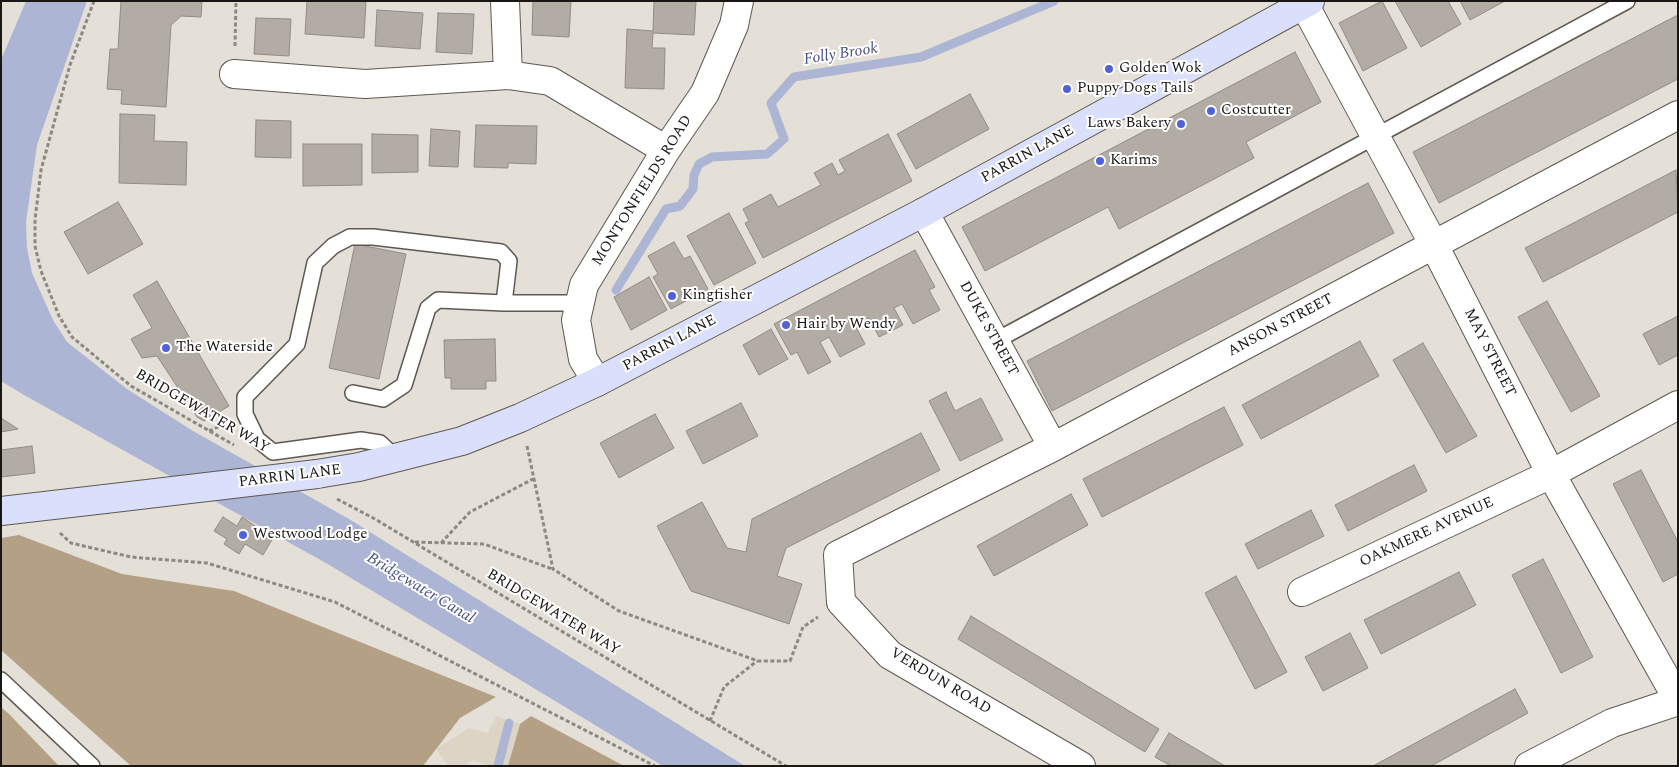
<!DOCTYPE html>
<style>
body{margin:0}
#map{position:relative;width:1679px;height:767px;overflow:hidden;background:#e4dfd7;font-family:Spectral,serif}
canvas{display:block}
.frame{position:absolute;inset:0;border:2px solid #191714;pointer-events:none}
</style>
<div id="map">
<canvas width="1679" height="767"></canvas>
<div class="frame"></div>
</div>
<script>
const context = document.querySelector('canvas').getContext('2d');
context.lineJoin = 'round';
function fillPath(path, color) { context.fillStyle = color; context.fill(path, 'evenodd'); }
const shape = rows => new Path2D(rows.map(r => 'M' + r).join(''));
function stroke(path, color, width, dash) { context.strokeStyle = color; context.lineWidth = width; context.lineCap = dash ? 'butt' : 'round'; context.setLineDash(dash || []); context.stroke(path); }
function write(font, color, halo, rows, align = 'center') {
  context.font = font + ' Spectral,serif'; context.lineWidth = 4; context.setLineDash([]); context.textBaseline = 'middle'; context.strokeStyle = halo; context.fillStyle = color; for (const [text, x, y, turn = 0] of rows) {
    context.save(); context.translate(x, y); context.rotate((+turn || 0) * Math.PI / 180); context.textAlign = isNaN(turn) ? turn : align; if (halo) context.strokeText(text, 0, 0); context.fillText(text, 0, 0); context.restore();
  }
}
const built = shape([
 [496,716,520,724,508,766,488,766,473,760,465,766,448,766,436,749,469,728,488,733]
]);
const forest = shape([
 [19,535,122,574,234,591,496,697,460,718,423,766,131,766,1,650,1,538],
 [1,707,9,714,59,766,1,766],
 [531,716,624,766,508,766,520,724]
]);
const water = shape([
 [26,1,87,1,37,145,26,222,27,248,32,273,53,320,67,342,127,389,193,431,349,519,745,766,663,766,326,563,24,395,1,381,1,60]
]);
const stream = shape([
 [616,290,666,209,680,206,693,189,694,175,699,164,712,157,767,154,784,139,771,103,794,77,921,57,1054,1],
 [498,766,509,723]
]);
const building = shape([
 [121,1,202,1,201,17,181,16,171,25,166,107,121,104,122,90,107,89,110,49,118,49,121,1],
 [307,1,366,1,364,38,305,34,307,1],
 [533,1,571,1,569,37,532,35,533,1],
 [654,1,696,1,694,35,653,33,652,48,665,48,664,89,625,88,627,29,653,31,654,1],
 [1382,1,1407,48,1363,71,1339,23,1382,1],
 [1395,1,1448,1,1461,24,1421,47,1395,1],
 [1460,1,1505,1,1470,20,1460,1],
 [377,10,423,13,420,49,375,46,377,10],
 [438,13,474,14,472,54,436,52,438,13],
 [1678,15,1678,79,1439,203,1413,152,1678,15],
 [256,18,291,19,289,56,254,54,256,18],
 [1295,52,1321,102,1246,142,1254,158,1119,229,1108,207,985,271,962,227,1295,52],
 [970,94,989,129,916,169,897,134,970,94],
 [120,114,155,115,154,141,187,142,186,185,119,183,120,114],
 [256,120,291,121,291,158,255,157,256,120],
 [476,125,537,126,536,164,508,163,508,168,474,167,476,125],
 [431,129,460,131,458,167,429,166,431,129],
 [372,134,418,135,418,172,372,173,372,134],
 [888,134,912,181,763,258,745,223,749,221,743,209,771,194,778,207,821,185,814,173,832,163,838,175,845,171,839,160,888,134],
 [303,144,362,144,362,185,303,186,303,144],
 [1676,170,1678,212,1543,282,1525,248,1676,170],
 [1368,183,1394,233,1052,411,1027,361,1368,183],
 [118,202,143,244,88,274,64,232,118,202],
 [729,213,756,263,714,285,687,236,729,213],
 [674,242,684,259,690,256,708,289,671,309,653,277,658,274,648,256,674,242],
 [355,244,406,254,379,379,329,368,355,244],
 [915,250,935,287,929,290,940,310,913,324,902,304,894,308,903,325,879,337,869,318,855,325,865,344,840,357,829,337,820,342,831,362,808,374,797,352,791,355,774,324,915,250],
 [649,277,667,310,631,330,614,297,649,277],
 [157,281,229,406,204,421,197,417,157,356,142,358,131,339,152,328,133,295,157,281],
 [1547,301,1600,396,1571,412,1518,317,1547,301],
 [1678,316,1678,355,1659,365,1643,334,1678,316],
 [771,329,788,359,759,375,743,345,771,329],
 [495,339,496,381,486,381,486,389,451,389,451,378,445,378,444,340,495,339],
 [1360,341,1379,376,1261,439,1242,405,1360,341],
 [1423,343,1477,436,1446,453,1393,360,1423,343],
 [946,392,955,411,981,398,1003,440,960,461,929,401,946,392],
 [741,403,758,436,703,464,686,431,741,403],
 [1224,407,1243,445,1102,517,1083,479,1224,407],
 [655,414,674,448,619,478,600,443,655,414],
 [1,418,18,429,1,432,1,418],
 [921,433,940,470,786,548,777,576,802,584,789,624,691,591,657,526,702,502,727,548,746,552,752,519,921,433],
 [32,446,35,473,1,477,1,450,32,446],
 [1414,465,1427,491,1348,531,1335,505,1414,465],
 [1641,470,1678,542,1678,574,1663,582,1613,484,1641,470],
 [1071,494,1088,525,994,576,977,546,1071,494],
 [1311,510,1324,536,1258,569,1245,544,1311,510],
 [223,517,237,526,242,517,273,538,263,555,245,544,239,554,224,544,227,539,214,531,223,517],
 [1543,559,1593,657,1561,673,1512,575,1543,559],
 [1459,572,1476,605,1381,654,1364,620,1459,572],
 [1236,576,1287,672,1255,689,1205,593,1236,576],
 [971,616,1159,729,1145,752,958,639,971,616],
 [1350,633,1368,668,1323,691,1305,657,1350,633],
 [1515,689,1528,713,1431,766,1373,766,1515,689],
 [1169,733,1225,766,1171,766,1155,757,1169,733]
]);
const path = shape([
 [94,1,70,65,41,170,35,220,35,246,41,271,59,316,72,337,131,386,234,445],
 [235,46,236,1],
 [209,431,227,423],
 [527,446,553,569,619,611,758,661,790,661,803,627,818,617],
 [337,499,375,519,786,766],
 [60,533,71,543,131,557,207,563,335,602,655,766],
 [415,542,484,544,552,569],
 [441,543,470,512,533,479],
 [710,721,724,687,757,661]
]);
const service = shape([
 [995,341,1627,1],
 [353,393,383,399,404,385,428,308,438,300,504,303],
 [396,458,380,443,361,440,273,452,257,439,245,414,245,397,297,344,315,263,333,246,350,237,373,237,501,252,509,261,504,303,579,303],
 [1,680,92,766]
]);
const minor = shape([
 [505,1,508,75],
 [1304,4,1434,245,1551,474,1678,700],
 [234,74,365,84,508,75,550,81,666,150],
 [924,212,1053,447],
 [597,382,583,359,576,320,584,285,666,150,705,93,734,25,739,1],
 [1302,592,1551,474,1678,405],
 [1081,766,890,655,841,602,838,555,1053,447,1678,115],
 [1529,766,1612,723,1678,701]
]);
const secondary = shape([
 [317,474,359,467,462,441,520,418,597,382,924,212,1310,1],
 [1,511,105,499]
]);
const secondaryBridge = shape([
 [105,499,317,474]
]);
const markers = [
 [1109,69,5,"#5161d7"],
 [1067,89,5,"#5161d7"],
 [1211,111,5,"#5161d7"],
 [1181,124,5,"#5161d7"],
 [1100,161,5,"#5161d7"],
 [672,296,5,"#5161d7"],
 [786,325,5,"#5161d7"],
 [166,348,5,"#5161d7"],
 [243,535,5,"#5161d7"]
];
const poiNames = [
 ["Golden Wok",1119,69],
 ["Puppy Dogs Tails",1077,89],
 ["Costcutter",1221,111],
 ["Laws Bakery",1171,124,"right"],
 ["Karims",1110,161],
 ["Kingfisher",682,296],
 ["Hair by Wendy",796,325],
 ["The Waterside",176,348],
 ["Westwood Lodge",253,535]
];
const streetNames = [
 ["PARRIN LANE",1028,155,-29],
 ["MONTONFIELDS ROAD",643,191,-58],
 ["ANSON STREET",1281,326,-28],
 ["DUKE STREET",988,329,61],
 ["PARRIN LANE",670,344,-28],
 ["MAY STREET",1489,353,63],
 ["BRIDGEWATER WAY",202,412,30],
 ["PARRIN LANE",290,477,-7],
 ["OAKMERE AVENUE",1427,533,-25],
 ["BRIDGEWATER WAY",553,613,31],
 ["VERDUN ROAD",940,682,31]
];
const waterNames = [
 ["Folly Brook",841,55,-9],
 ["Bridgewater Canal",420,589,31]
];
fillPath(built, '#ded4c5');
fillPath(forest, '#b4a185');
fillPath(water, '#adb5d4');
stroke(stream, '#adb5d4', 9);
fillPath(building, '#b2aca5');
stroke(building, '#908b84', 1);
stroke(service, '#5d5851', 18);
stroke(minor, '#5d5851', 30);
stroke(secondary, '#5d5851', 30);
stroke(path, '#8c8983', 3, [4, 2.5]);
stroke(service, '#fff', 15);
stroke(minor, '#fff', 28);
stroke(secondary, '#dae0fc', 28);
stroke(secondaryBridge, '#5d5851', 30, []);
stroke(secondaryBridge, '#dae0fc', 28);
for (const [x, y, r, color] of markers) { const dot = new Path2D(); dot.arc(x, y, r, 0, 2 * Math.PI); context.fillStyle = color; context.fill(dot); stroke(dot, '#fff', 2); }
write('15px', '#191714', '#fff', poiNames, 'left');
write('15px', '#191714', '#fff', streetNames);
write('italic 16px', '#48527f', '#fff', waterNames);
</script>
